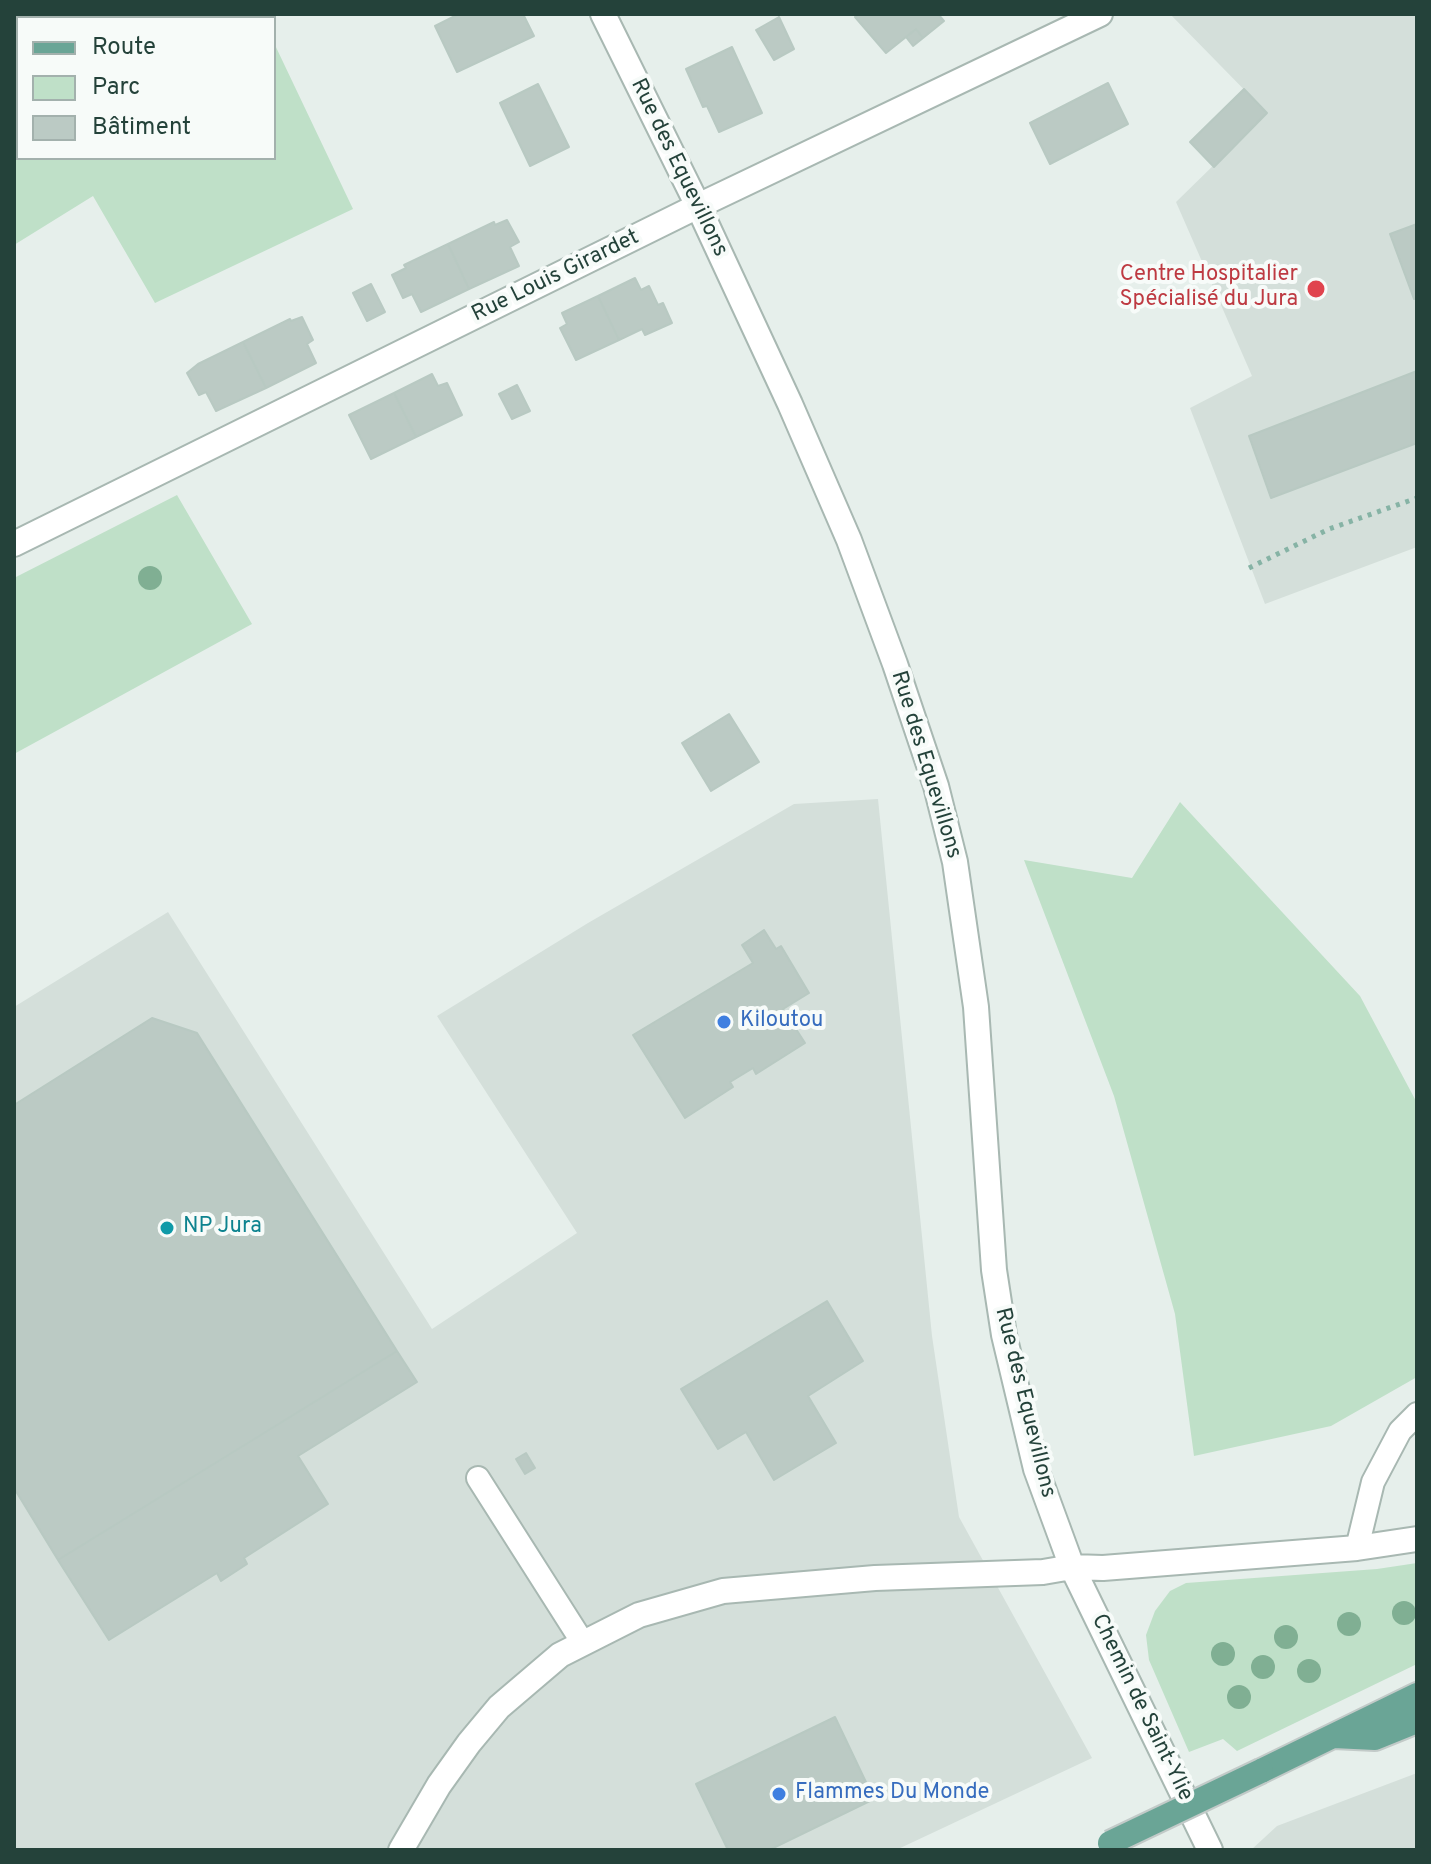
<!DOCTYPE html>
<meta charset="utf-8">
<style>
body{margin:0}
#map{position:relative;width:1431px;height:1864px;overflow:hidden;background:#e6efeb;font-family:Overpass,sans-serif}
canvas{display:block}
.frame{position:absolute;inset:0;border:16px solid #24423a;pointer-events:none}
.legend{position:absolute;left:16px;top:16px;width:260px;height:144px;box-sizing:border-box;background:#f7fbf9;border:2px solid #a3b1ad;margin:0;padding:10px 14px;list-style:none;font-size:24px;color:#24423a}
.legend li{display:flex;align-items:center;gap:16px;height:40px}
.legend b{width:40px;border:2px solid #a3b1ad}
</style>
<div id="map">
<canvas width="1431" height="1864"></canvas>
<div class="frame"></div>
<ul class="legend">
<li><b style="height:10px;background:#6aa596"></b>Route</li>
<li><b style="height:22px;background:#bfe0c8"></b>Parc</li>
<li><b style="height:22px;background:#bbcac4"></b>Bâtiment</li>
</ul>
</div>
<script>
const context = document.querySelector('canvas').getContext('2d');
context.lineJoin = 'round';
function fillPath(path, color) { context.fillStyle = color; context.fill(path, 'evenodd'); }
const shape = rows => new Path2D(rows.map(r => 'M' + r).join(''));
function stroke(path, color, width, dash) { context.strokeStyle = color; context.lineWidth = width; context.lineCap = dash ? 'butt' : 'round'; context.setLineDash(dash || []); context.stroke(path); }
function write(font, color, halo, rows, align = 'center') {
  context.font = font + ' Overpass,sans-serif'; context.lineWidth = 8; context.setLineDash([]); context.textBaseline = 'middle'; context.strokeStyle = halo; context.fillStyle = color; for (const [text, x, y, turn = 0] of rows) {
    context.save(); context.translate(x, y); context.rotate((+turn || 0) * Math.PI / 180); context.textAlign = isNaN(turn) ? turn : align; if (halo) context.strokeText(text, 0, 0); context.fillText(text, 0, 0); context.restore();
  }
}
const built = shape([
 [1170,14,1417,14,1417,547,1265,604,1190,408,1252,376,1176,202,1267,113],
 [878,799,932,1336,959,1517,1092,1758,896,1850,14,1850,14,1007,168,912,432,1329,577,1233,437,1016,588,923,794,804],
 [1417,1773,1417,1850,1251,1850,1277,1826]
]);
const green = shape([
 [101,14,260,14,262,18,92,18],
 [274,43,353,209,155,303,93,196,14,245,14,56,18,54,18,158,274,158],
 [177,495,252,624,14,754,14,578],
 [1180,802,1360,996,1417,1103,1417,1377,1331,1426,1194,1456,1175,1314,1114,1096,1024,860,1132,878],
 [1417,1563,1417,1664,1237,1751,1223,1739,1189,1752,1149,1660,1146,1635,1155,1611,1170,1591,1186,1583,1377,1569]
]);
const building = shape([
 [459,14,523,14,534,36,457,72,435,26,459,14],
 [858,14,938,14,944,21,923,38,916,29,886,53,855,17,858,14],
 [779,17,794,49,774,60,756,30,779,17],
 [916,29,923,38,913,46,906,37,916,29],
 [732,47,762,113,719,132,707,106,703,107,686,69,732,47],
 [1108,83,1128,124,1050,164,1030,123,1108,83],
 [538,84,569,147,530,166,500,103,538,84],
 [1244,89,1267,113,1214,167,1190,142,1244,89],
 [507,220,519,242,510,247,519,266,469,289,448,244,494,222,495,225,507,220],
 [1417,224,1417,298,1414,299,1390,234,1417,224],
 [448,244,469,289,421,312,412,294,403,298,392,275,406,268,404,265,448,244],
 [635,278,641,290,649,286,658,305,663,303,672,323,645,335,642,329,619,340,598,296,635,278],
 [371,284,385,312,367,321,353,293,371,284],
 [598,296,619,340,576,360,560,328,567,324,562,313,598,296],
 [302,317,313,340,307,344,316,363,266,388,243,342,290,319,291,321,302,317],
 [243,342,266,388,216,411,206,392,199,395,187,373,198,364,243,342],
 [1417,371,1417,443,1271,498,1249,436,1417,371],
 [432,374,438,386,447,383,462,415,416,437,394,393,432,374],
 [517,385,530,411,512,419,499,394,517,385],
 [394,393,416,437,371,459,349,415,394,393],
 [729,714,759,762,711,791,682,743,729,714],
 [764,930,776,949,781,946,809,993,783,1009,805,1043,756,1074,753,1068,730,1082,733,1087,685,1118,633,1035,753,963,742,945,764,930],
 [152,1018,197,1033,397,1351,58,1560,14,1488,14,1105,152,1018],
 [827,1301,863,1361,808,1396,836,1443,774,1480,746,1432,718,1449,681,1389,827,1301],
 [397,1351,417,1382,298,1456,328,1504,244,1558,247,1564,221,1581,217,1573,109,1640,58,1560,397,1351],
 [526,1453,535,1468,525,1474,516,1459,526,1453],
 [835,1717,874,1799,769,1850,728,1850,696,1784,835,1717]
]);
const path = shape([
 [1249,568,1329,529,1417,498]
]);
const service = shape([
 [478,1478,583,1643],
 [1357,1548,1373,1482,1400,1431,1417,1414]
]);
const minor = shape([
 [14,544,698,206,1100,14]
]);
const tertiary = shape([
 [603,14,698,206,790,404,849,540,895,664,936,786,955,862,976,1007,994,1270,1004,1335,1036,1469,1072,1567,1210,1850],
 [401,1850,439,1785,469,1743,499,1707,560,1655,639,1615,723,1591,875,1578,1043,1572,1072,1567,1103,1568,1357,1548,1417,1539]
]);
const primary = shape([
 [1334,1736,1375,1738,1417,1721],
 [1261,1771,1417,1695]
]);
const primaryBridge = shape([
 [1110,1843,1261,1771]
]);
const trees = [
 [150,578],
 [1404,1613],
 [1349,1624],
 [1286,1637],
 [1223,1654],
 [1263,1667],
 [1309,1671],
 [1239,1697]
];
const markers = [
 [1316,289,10,"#e0444e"],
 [724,1022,8,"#3f7fe0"],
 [167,1228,8,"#0f9aa8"],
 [779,1794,8,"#3f7fe0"]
];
const streetNames = [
 ["Rue des Equevillons",678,168,64],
 ["Rue Louis Girardet",556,277,-26],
 ["Rue des Equevillons",925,765,73],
 ["Rue des Equevillons",1024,1403,76],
 ["Chemin de Saint-Ylie",1141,1708,64]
];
const healthNames = [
 ["Centre Hospitalier",1298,276],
 ["Spécialisé du Jura",1298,301]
];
const shopNames = [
 ["Kiloutou",740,1022],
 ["Flammes Du Monde",795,1794]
];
const cultureNames = [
 ["NP Jura",183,1228]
];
fillPath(built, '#d4dfda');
fillPath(green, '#bfe0c8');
fillPath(building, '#bbcac4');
stroke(building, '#b8c9c2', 2);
stroke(service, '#a8b8b2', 26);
stroke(minor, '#a8b8b2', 28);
stroke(tertiary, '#a8b8b2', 28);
stroke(primary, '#c2cac8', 28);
stroke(path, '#86b3a5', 5, [4, 6]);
stroke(service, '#fff', 22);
stroke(minor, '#fff', 24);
stroke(tertiary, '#fff', 24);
stroke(primary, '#6aa596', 24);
stroke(primaryBridge, '#c2cac8', 28, []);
stroke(primaryBridge, '#6aa596', 24);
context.fillStyle = '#80af93';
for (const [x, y] of trees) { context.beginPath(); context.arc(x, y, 12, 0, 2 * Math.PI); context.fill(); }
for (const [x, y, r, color] of markers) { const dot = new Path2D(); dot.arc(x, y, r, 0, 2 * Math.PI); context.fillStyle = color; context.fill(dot); stroke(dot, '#f7fbf9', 3); }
write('22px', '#24423a', '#f7fbf9', streetNames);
write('22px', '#be3a42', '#f7fbf9', healthNames, 'right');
write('22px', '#366cbe', '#f7fbf9', shopNames, 'left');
write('22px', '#0d838f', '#f7fbf9', cultureNames, 'left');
</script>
